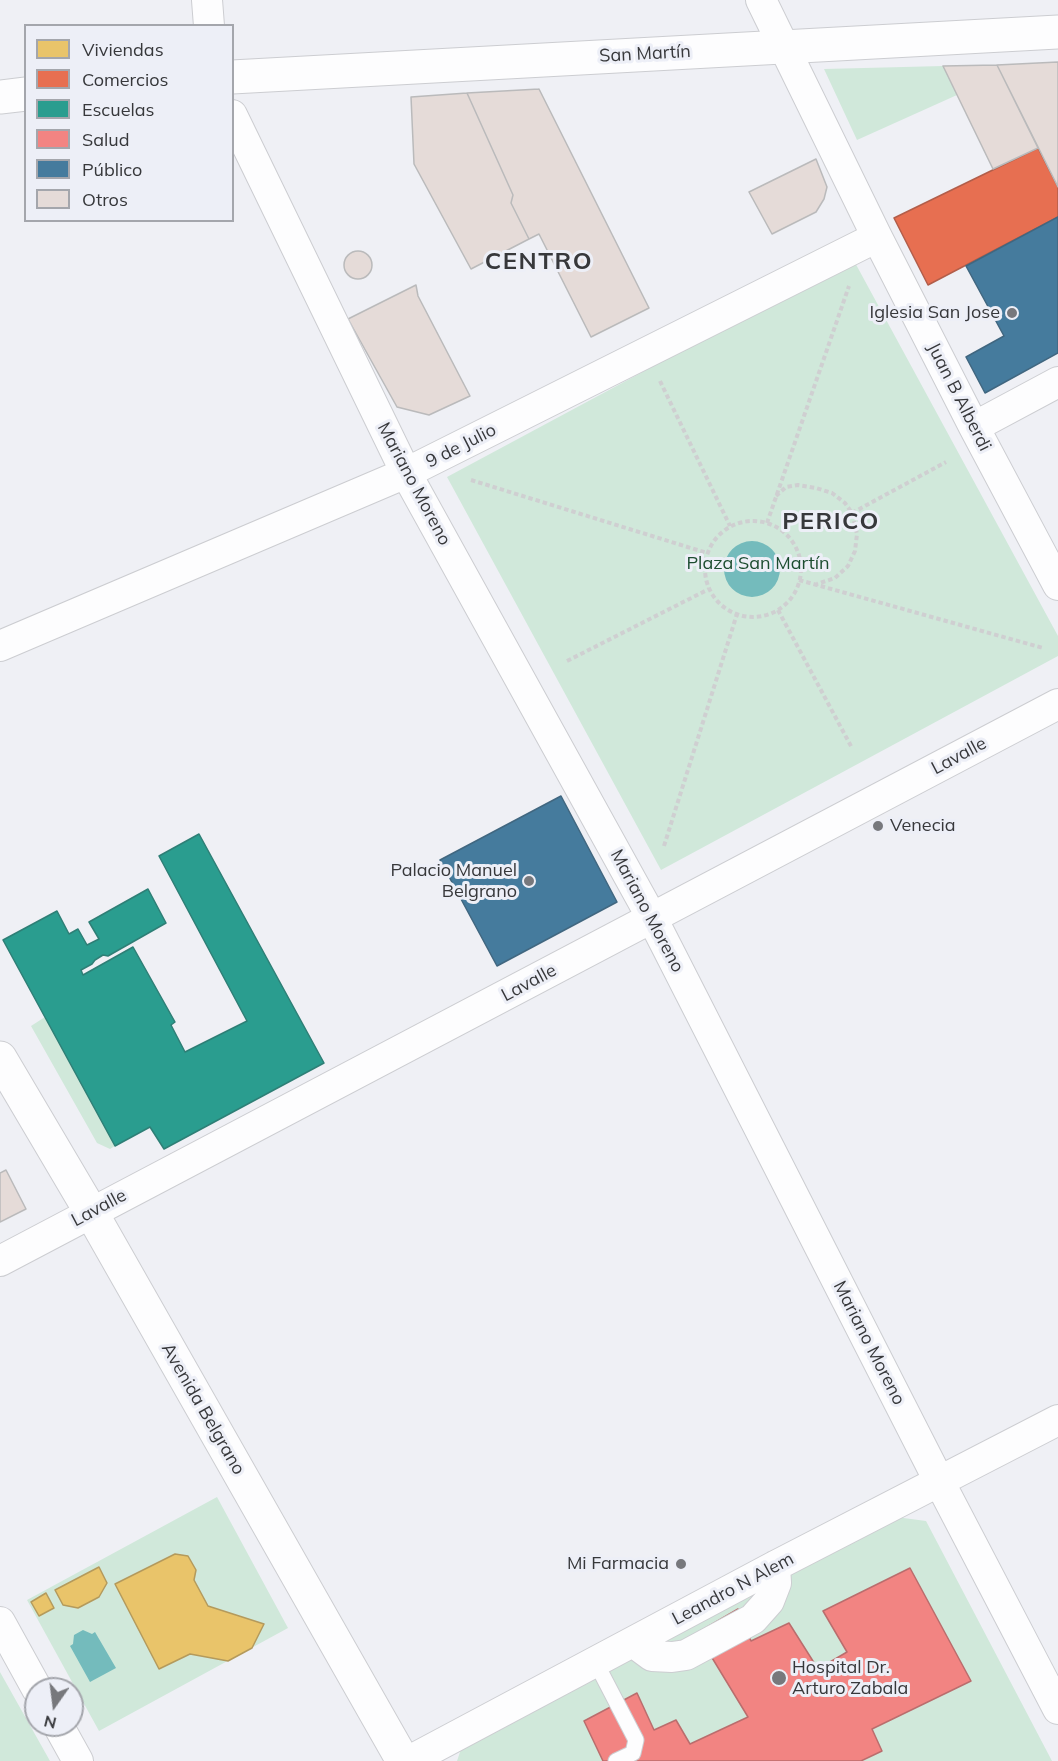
<!DOCTYPE html>
<meta charset="utf-8">
<style>
body{margin:0}
#map{position:relative;width:1058px;height:1761px;overflow:hidden;background:#eff0f5;font-family:Mulish,sans-serif}
canvas{display:block}
.legend{position:absolute;left:24px;top:24px;width:210px;height:198px;box-sizing:border-box;background:#edeff7;border:2px solid #a4a6ac;margin:0;padding:8px 10px;list-style:none;font-size:18px;color:#37383b}
.legend li{display:flex;align-items:center;gap:12px;height:30px}
.legend b{width:30px;border:2px solid #a4a6ac}
.north{position:absolute;left:24px;top:1677px;width:60px;height:60px;box-sizing:border-box;background:#edeff7;border:2px solid #a4a6ac;border-radius:50%;rotate:194deg;font-size:16px;font-weight:700;line-height:24px;text-align:center;color:#37383b}
.north::after{content:'';display:block;margin:auto;width:21px;height:27px;background:#77787c;clip-path:polygon(50% 0,100% 100%,50% 72%,0 100%)}
</style>
<div id="map">
<canvas width="1058" height="1761"></canvas>
<ul class="legend">
<li><b style="height:16px;background:#e9c46a"></b>Viviendas</li>
<li><b style="height:16px;background:#e76f51"></b>Comercios</li>
<li><b style="height:16px;background:#2a9d8f"></b>Escuelas</li>
<li><b style="height:16px;background:#f28482"></b>Salud</li>
<li><b style="height:16px;background:#457b9d"></b>Público</li>
<li><b style="height:16px;background:#e5dbd8"></b>Otros</li>
</ul>
<div class="north">N</div>
</div>
<script>
const context = document.querySelector('canvas').getContext('2d');
context.lineJoin = 'round';
function fillPath(path, color) { context.fillStyle = color; context.fill(path, 'evenodd'); }
const shape = rows => new Path2D(rows.map(r => 'M' + r).join(''));
function stroke(path, color, width, dash) { context.strokeStyle = color; context.lineWidth = width; context.lineCap = dash ? 'butt' : 'round'; context.setLineDash(dash || []); context.stroke(path); }
function write(font, color, halo, rows, align = 'center') {
  context.font = font + ' Mulish,sans-serif'; context.lineWidth = 6; context.setLineDash([]); context.textBaseline = 'middle'; context.strokeStyle = halo; context.fillStyle = color; for (const [text, x, y, turn = 0] of rows) {
    context.save(); context.translate(x, y); context.rotate((+turn || 0) * Math.PI / 180); context.textAlign = isNaN(turn) ? turn : align; if (halo) context.strokeText(text, 0, 0); context.fillText(text, 0, 0); context.restore();
  }
}
const green = shape([
 [943,66,957,95,857,140,824,69],
 [853,259,1058,636,1058,656,661,870,447,477],
 [45,1017,115,1146,110,1149,97,1143,31,1026],
 [217,1497,288,1628,99,1731,27,1600],
 [896,1517,926,1521,1052,1761,457,1761,461,1749],
 [0,1672,50,1761,0,1761]
]);
const water = shape([
 '724 569a28 28 0 1 1 56 0a28 28 0 1 1-56 0Z',
 [83,1630,92,1634,95,1632,116,1668,90,1682,70,1646,73,1644,74,1635]
]);
const homes = shape([
 [175,1554,188,1556,196,1570,194,1580,208,1606,264,1624,252,1648,228,1661,190,1654,159,1669,115,1584,175,1554],
 [99,1567,107,1583,99,1597,78,1608,63,1605,55,1590,99,1567],
 [46,1593,54,1608,39,1616,31,1602,46,1593]
]);
const shops = shape([
 [1038,148,1058,187,1058,217,928,285,894,218,1038,148]
]);
const schools = shape([
 [199,834,324,1063,164,1149,150,1127,115,1146,3,940,57,911,69,934,78,929,87,945,99,939,89,922,148,889,166,923,108,956,103,955,95,960,92,964,81,970,83,975,133,947,175,1022,171,1025,185,1052,247,1021,159,856,199,834]
]);
const health = shape([
 [910,1568,971,1681,872,1729,882,1751,861,1761,603,1761,584,1721,637,1693,654,1730,676,1720,690,1744,748,1717,697,1633,738,1609,751,1641,789,1623,818,1669,847,1652,823,1611,910,1568]
]);
const public = shape([
 [1058,217,1058,353,985,393,966,357,1004,336,966,266,1058,217],
 [561,796,617,902,497,966,440,860,561,796]
]);
const building = shape([
 [1058,62,1058,187,997,65,1058,62],
 [997,65,1038,148,993,169,943,66,997,65],
 [539,89,649,308,591,337,539,234,529,239,511,203,513,195,467,93,539,89],
 [467,93,513,195,511,203,529,239,471,269,414,164,411,97,467,93],
 [816,159,827,187,824,199,816,212,772,234,749,192,816,159],
 '344 265a14 14 0 1 1 28 0a14 14 0 1 1-28 0Z',
 [416,285,418,296,470,396,429,415,397,407,348,319,416,285],
 [6,1170,26,1209,0,1222,0,1173,6,1170]
]);
const path = shape([
 [660,381,730,526],
 [471,480,707,553],
 [776,496,786,487,798,485,816,488,832,493,845,503,852,513,857,534,855,551,848,566,835,578,817,584],
 [852,513,946,462],
 '705 569a48 48 0 1 1 96 0a48 48 0 1 1-96 0Z',
 [767,523,849,286],
 [799,580,1043,648],
 [778,610,852,748],
 [567,661,709,589],
 [664,846,737,614]
]);
const lane = shape([
 [595,1661,636,1740,633,1753,616,1761]
]);
const street = shape([
 [207,0,209,26],
 [761,0,877,237,974,427,1058,585],
 [232,115,406,473,652,918,939,1481,1058,1709],
 [974,427,1058,382],
 [0,646,406,473,877,237],
 [0,1261,1058,704],
 [0,1622,37,1689],
 [633,1642,652,1656,672,1657,686,1655,753,1619,769,1601,776,1583,775,1566],
 [58,1725,78,1761],
 [409,1761,775,1566,1058,1420]
]);
const secondary = shape([
 [232,77,1058,32],
 [0,97,26,94],
 [0,1058,91,1212,403,1761]
]);
const markers = [
 [1012,313,6,"#77787c"],
 [878,826,6,"#77787c"],
 [529,881,6,"#77787c"],
 [681,1564,6,"#77787c"],
 [779,1678,8,"#77787c"]
];
const streetNames = [
 ["San Martín",645,54,-3],
 ["Juan B Alberdi",959,397,63],
 ["9 de Julio",461,446,-27],
 ["Mariano Moreno",414,484,62],
 ["Lavalle",959,756,-28],
 ["Mariano Moreno",647,911,62],
 ["Lavalle",529,983,-28],
 ["Lavalle",99,1208,-28],
 ["Mariano Moreno",869,1343,63],
 ["Avenida Belgrano",203,1409,60],
 ["Leandro N Alem",733,1589,-28]
];
const poiNames = [
 ["Iglesia San Jose",1000,313],
 ["Venecia",890,826,"left"],
 ["Palacio Manuel",517,871],
 ["Belgrano",517,892],
 ["Mi Farmacia",669,1564],
 ["Hospital Dr.",792,1668,"left"],
 ["Arturo Zabala",792,1689,"left"]
];
const parkNames = [
 ["Plaza San Martín",758,564]
];
const districtNames = [
 ["CENTRO",539,262],
 ["PERICO",831,522]
];
fillPath(green, '#d0e8da');
fillPath(water, '#74bbbc');
fillPath(homes, '#e9c46a');
stroke(homes, '#b49a5c', 1.5);
fillPath(shops, '#e76f51');
stroke(shops, '#b25e4a', 1.5);
fillPath(schools, '#2a9d8f');
stroke(schools, '#2e7f76', 1.5);
fillPath(health, '#f28482');
stroke(health, '#ba6d6d', 1.5);
fillPath(public, '#457b9d');
stroke(public, '#416780', 1.5);
fillPath(building, '#e5dbd8');
stroke(building, '#bababb', 1.5);
stroke(lane, '#cccdd1', 17);
stroke(street, '#cccdd1', 32);
stroke(secondary, '#cccdd1', 35);
stroke(path, '#cfcfd1', 4, [4.5, 3]);
stroke(lane, '#fdfdfe', 15);
stroke(street, '#fdfdfe', 30);
stroke(secondary, '#fdfdfe', 33);
for (const [x, y, r, color] of markers) { const dot = new Path2D(); dot.arc(x, y, r, 0, 2 * Math.PI); context.fillStyle = color; context.fill(dot); stroke(dot, '#edeff7', 2); }
write('18px', '#37383b', '#edeff7', streetNames);
write('18px', '#37383b', '#edeff7', poiNames, 'right');
write('18px', '#1c4d30', '#edeff7', parkNames);
context.letterSpacing = '1.5px';
write('bold 24px', '#37383b', '#edeff7', districtNames);
context.letterSpacing = '0px';
</script>
